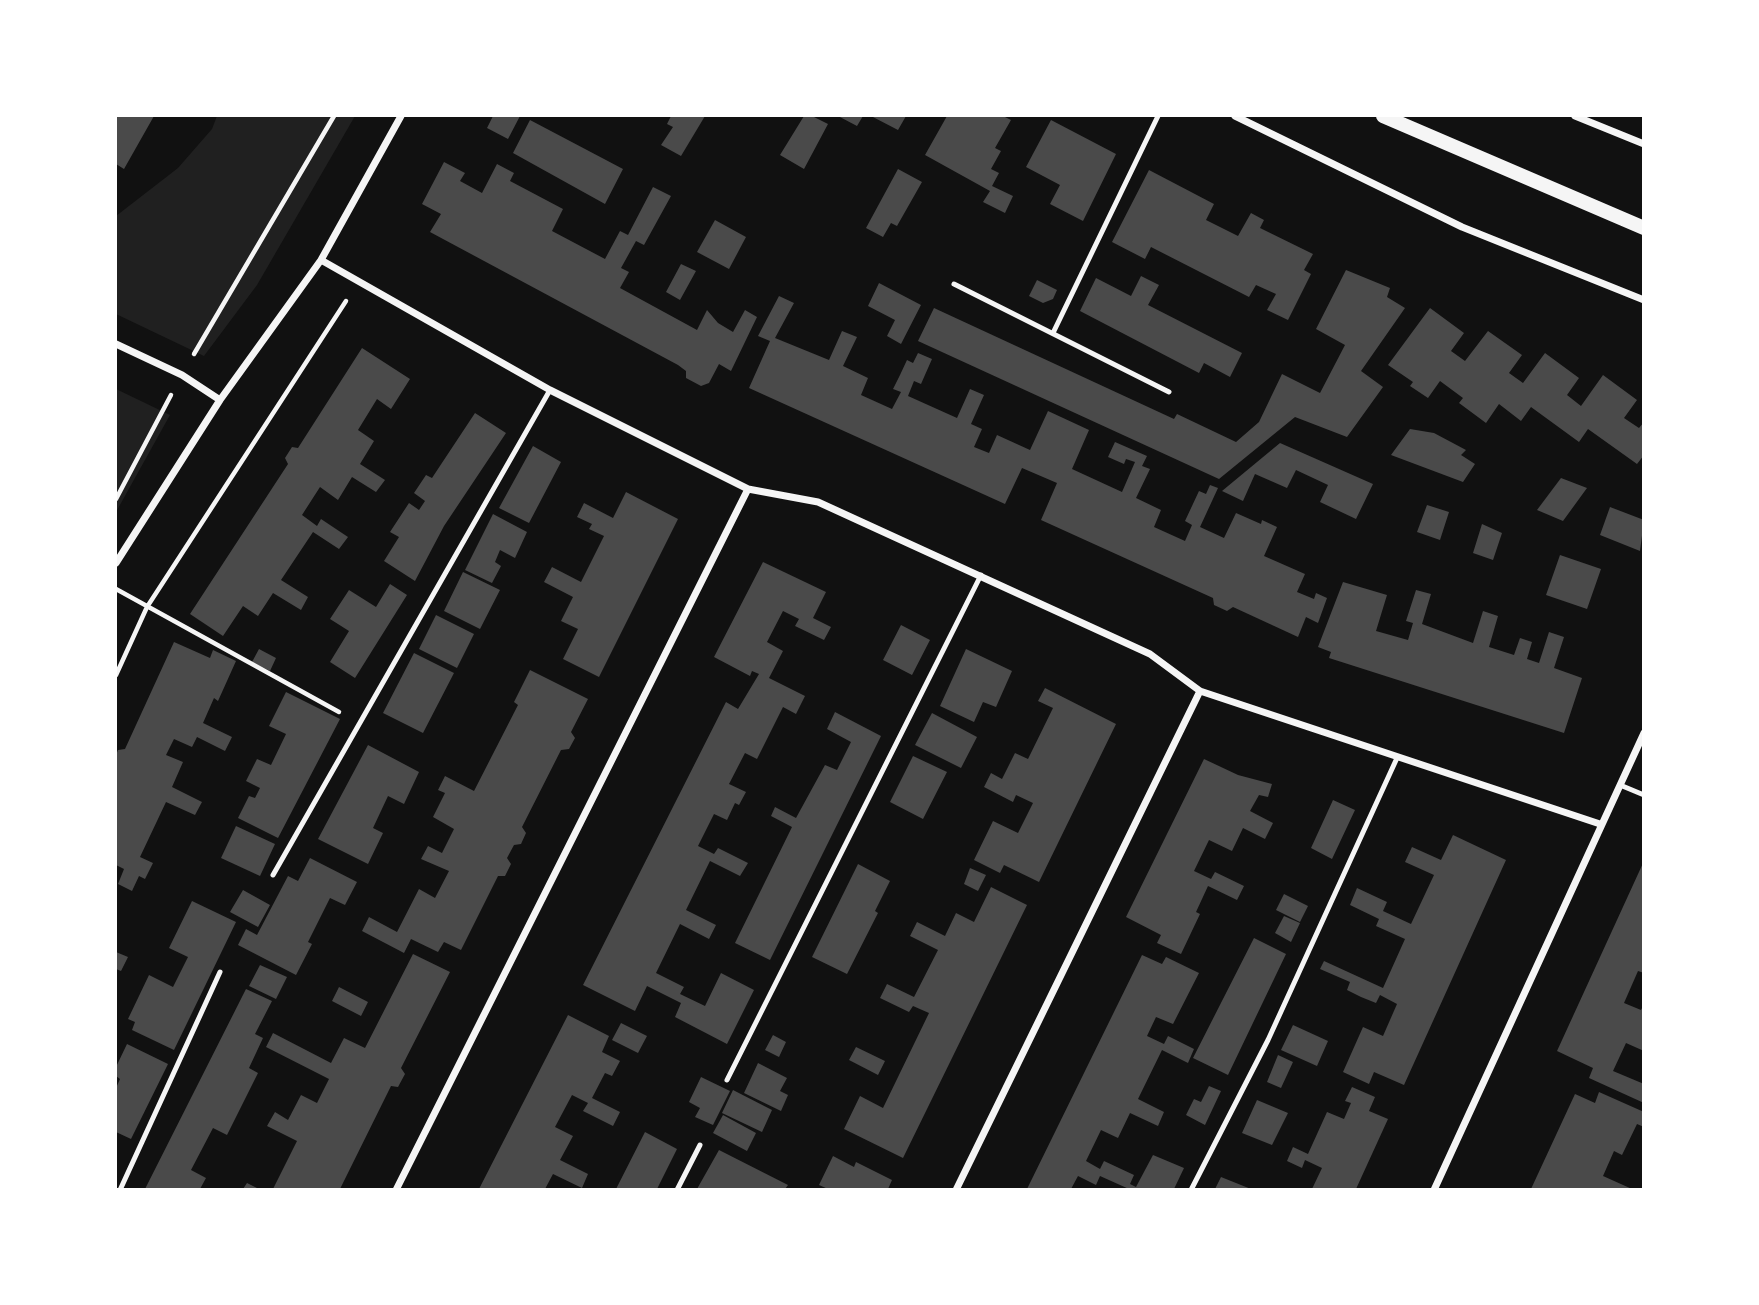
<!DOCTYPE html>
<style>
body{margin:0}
#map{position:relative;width:1759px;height:1305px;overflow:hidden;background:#111;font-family:"Nunito Sans",sans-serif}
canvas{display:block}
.frame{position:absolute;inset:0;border:117px solid #fff;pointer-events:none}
</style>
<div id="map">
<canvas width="1759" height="1305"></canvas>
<div class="frame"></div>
</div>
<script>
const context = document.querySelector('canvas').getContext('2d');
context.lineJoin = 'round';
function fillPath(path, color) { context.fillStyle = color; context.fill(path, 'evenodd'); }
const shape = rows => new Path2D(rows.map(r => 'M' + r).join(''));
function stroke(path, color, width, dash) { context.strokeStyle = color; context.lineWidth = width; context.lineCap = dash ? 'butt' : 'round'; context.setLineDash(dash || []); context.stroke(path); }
const green = shape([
 [217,116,355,116,257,285,204,356,116,314,116,216,178,168,212,129],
 [116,389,170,415,116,512]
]);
const building = shape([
 [116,116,154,116,124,169,116,164],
 [493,116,520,116,508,139,487,128],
 [671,116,705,116,681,156,661,145,673,127,667,124],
 [804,116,812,116,828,124,804,169,780,155],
 [838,116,863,116,857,126],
 [871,116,906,116,898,130],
 [947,116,1003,116,1011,120,995,148,1001,151,991,169,999,173,992,186,1013,196,1005,213,983,202,990,191,925,155],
 [530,120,623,169,605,204,513,153],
 [1051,120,1116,154,1083,221,1050,204,1060,185,1026,167],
 [444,162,465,173,460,181,482,193,497,164,514,173,510,181,563,209,552,231,605,259,620,231,628,235,653,187,671,196,644,245,636,241,621,268,629,272,620,288,697,330,707,310,718,323,733,332,745,310,757,317,731,371,719,364,709,383,701,386,686,378,686,371,678,365,430,232,441,214,422,204],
 [898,169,922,182,897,226,891,223,883,237,866,228],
 [1149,170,1214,204,1206,220,1238,236,1251,213,1264,220,1260,228,1313,254,1304,270,1311,274,1288,320,1267,310,1276,294,1256,285,1249,297,1151,247,1145,259,1112,242],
 [715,220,746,237,729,269,697,252],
 [681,264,696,271,680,300,666,292],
 [1346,270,1390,288,1387,297,1405,308,1361,371,1383,387,1347,437,1295,417,1219,479,918,341,934,308,1174,419,1177,414,1236,442,1259,422,1282,374,1320,393,1345,345,1316,329],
 [1141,276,1159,285,1148,305,1242,353,1230,377,1204,363,1199,373,1080,311,1096,278,1131,296],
 [1037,280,1057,290,1053,299,1043,303,1029,296],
 [879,283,921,305,901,344,887,336,895,320,868,306],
 [779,296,794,303,775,338,829,360,842,331,857,337,843,366,868,378,861,395,892,409,901,392,893,389,900,375,907,360,913,363,918,353,932,359,921,384,914,381,908,396,957,418,970,389,984,395,971,424,982,429,974,447,989,453,997,435,1030,450,1048,411,1089,430,1072,469,1122,492,1135,462,1126,459,1124,464,1108,457,1115,442,1147,456,1142,466,1150,469,1136,498,1161,510,1154,527,1185,541,1192,525,1185,521,1199,491,1206,494,1210,485,1218,488,1200,527,1224,538,1236,513,1261,524,1262,520,1277,527,1264,556,1305,574,1297,592,1314,599,1316,593,1327,598,1318,623,1306,617,1298,637,1233,607,1227,611,1214,605,1213,598,1041,520,1057,483,1022,468,1005,504,749,388,770,341,758,336],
 [1430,308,1464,333,1451,351,1465,361,1488,331,1522,355,1509,373,1523,383,1545,353,1579,378,1567,395,1581,406,1603,375,1637,400,1624,418,1639,428,1644,422,1644,455,1637,464,1588,429,1579,442,1531,407,1521,421,1499,404,1486,423,1459,403,1463,398,1440,381,1428,398,1410,386,1413,382,1388,365],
 [362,348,410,379,391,409,377,399,358,430,374,441,360,464,385,480,376,492,352,477,338,500,320,487,302,515,317,526,321,519,348,537,339,549,313,532,281,580,308,597,301,610,273,593,258,616,243,606,223,636,190,614,288,464,285,458,292,447,298,448],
 [475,413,506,433,444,526,415,581,384,561,399,537,390,532,409,503,419,510,425,501,414,493,426,475,432,478],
 [1410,429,1434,433,1466,450,1461,455,1475,464,1463,482,1391,455],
 [1280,443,1373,484,1356,519,1320,502,1328,485,1296,470,1287,488,1255,474,1243,501,1222,491],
 [533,446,561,462,529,523,499,508],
 [1561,478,1587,488,1563,521,1537,510],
 [626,492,678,519,599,677,563,659,578,629,561,621,573,597,544,582,552,567,581,582,604,536,589,529,592,524,577,517,584,503,613,518],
 [1427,505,1449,512,1440,540,1417,532],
 [1610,507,1644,520,1640,551,1600,535],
 [493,514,527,532,515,558,500,550,495,562,501,566,492,583,465,570],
 [1482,524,1502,533,1493,560,1473,553],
 [1560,555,1601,569,1587,609,1546,595],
 [763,562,826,592,813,618,831,627,824,640,795,626,799,619,783,611,767,642,783,651,769,678,805,696,796,714,783,707,757,759,745,753,729,784,746,792,739,805,735,803,727,820,714,814,698,846,714,854,718,848,748,863,740,876,710,861,686,910,716,925,709,939,680,924,656,973,684,987,680,994,705,1006,721,973,754,990,727,1044,675,1017,681,1003,647,986,635,1011,583,985,726,702,738,709,759,674,752,671,750,676,714,657],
 [463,572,500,590,480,629,444,611],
 [1343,582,1387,595,1376,631,1408,640,1413,623,1406,621,1416,590,1431,594,1422,624,1473,643,1483,611,1498,616,1489,647,1514,655,1520,638,1532,642,1527,659,1539,663,1549,632,1564,637,1554,668,1582,678,1564,733,1329,658,1331,652,1318,647],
 [390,584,407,595,355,678,330,662,349,631,330,619,349,590,376,607],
 [436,615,474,634,457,668,419,649],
 [901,625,930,640,912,675,883,660],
 [174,642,210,658,213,650,236,661,218,701,214,698,203,723,232,737,225,751,197,737,192,747,174,739,166,755,183,762,172,787,202,802,195,815,166,802,140,857,153,863,145,879,139,876,132,891,118,884,124,869,116,865,116,755,118,750,125,749],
 [259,649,276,658,270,671,252,662],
 [966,649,1012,671,996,707,983,702,974,722,940,706],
 [414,653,454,673,423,733,383,713],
 [530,670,588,699,571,732,575,738,569,749,561,750,522,827,526,833,521,844,514,845,507,858,511,864,505,876,498,876,461,950,444,942,438,952,411,939,404,953,362,931,369,917,397,932,419,889,435,898,449,871,421,859,428,846,442,853,454,829,433,817,445,793,438,790,445,776,474,791,518,705,514,702],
 [1045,688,1116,724,1039,882,1004,865,1000,873,974,860,993,821,1018,833,1033,803,1016,795,1013,802,984,787,991,773,1002,779,1015,753,1028,759,1053,708,1038,701],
 [286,692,340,719,278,838,238,818,249,796,255,798,260,788,246,781,257,759,271,765,286,734,269,726],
 [835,712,881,736,770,960,735,943,792,827,771,816,775,807,796,818,825,765,837,770,851,742,827,729],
 [932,713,977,737,961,768,915,745],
 [368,745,419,772,404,804,388,796,373,828,383,833,368,864,318,839],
 [913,756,947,772,923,819,890,802],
 [1204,759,1238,775,1272,784,1268,797,1259,795,1250,811,1273,823,1265,839,1243,828,1232,851,1209,840,1194,871,1211,879,1215,872,1244,886,1237,900,1208,886,1196,912,1200,914,1181,954,1157,943,1161,935,1126,917],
 [1333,800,1355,810,1332,859,1311,848],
 [236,826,275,844,260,876,221,858],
 [1453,835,1506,860,1404,1085,1374,1072,1369,1084,1343,1072,1363,1027,1383,1036,1397,1004,1380,995,1376,1003,1361,997,1347,990,1350,982,1320,969,1324,961,1383,988,1405,939,1376,926,1379,919,1350,905,1357,888,1387,902,1383,911,1411,924,1434,875,1405,862,1412,847,1441,860],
 [310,858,357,882,345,905,330,898,308,942,312,944,296,975,238,945,246,929,257,935,288,876,298,881],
 [1644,861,1644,973,1638,971,1624,1003,1641,1010,1644,1004,1644,1051,1626,1043,1613,1071,1644,1084,1644,1103,1589,1078,1593,1068,1557,1051],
 [858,864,890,881,875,911,878,913,847,974,812,957],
 [970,868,986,875,978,891,964,884],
 [991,887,1027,905,903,1158,844,1129,860,1096,883,1108,929,1013,913,1006,909,1012,880,998,887,984,914,997,938,950,910,936,917,922,945,936,956,913,974,922],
 [243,890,270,905,258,927,230,912],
 [1284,894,1308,906,1300,922,1276,910],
 [192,901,236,922,174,1050,132,1030,135,1022,128,1019,149,975,173,987,188,957,169,948],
 [1284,916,1300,923,1291,942,1275,933],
 [1254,938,1286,954,1228,1075,1193,1058],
 [116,952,128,957,121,971,116,969],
 [413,954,450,972,401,1068,405,1074,398,1087,391,1086,340,1189,273,1189,297,1141,267,1126,275,1112,288,1120,301,1095,317,1103,329,1079,266,1047,273,1033,331,1063,344,1038,365,1048],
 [1142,955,1162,964,1166,957,1199,973,1173,1024,1156,1017,1147,1036,1164,1044,1168,1036,1194,1049,1188,1063,1162,1050,1138,1099,1164,1112,1158,1126,1130,1113,1118,1138,1101,1130,1086,1161,1100,1169,1104,1161,1134,1175,1130,1184,1136,1187,1153,1155,1184,1168,1174,1189,1129,1189,1100,1176,1096,1185,1078,1176,1071,1189,1027,1189],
 [260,965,287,977,276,999,249,986],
 [339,987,368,1002,361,1016,332,1001],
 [246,989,272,1001,255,1034,263,1038,249,1068,258,1073,227,1135,213,1128,191,1170,206,1178,200,1189,145,1189],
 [568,1015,609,1036,602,1052,620,1061,612,1076,605,1073,592,1098,620,1112,613,1126,583,1111,588,1103,572,1095,555,1127,573,1136,560,1160,588,1174,582,1188,553,1174,545,1189,479,1189],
 [621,1023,647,1036,638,1053,612,1040],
 [1293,1025,1328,1041,1317,1066,1281,1050],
 [773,1035,786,1042,779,1057,765,1050],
 [127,1044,168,1064,131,1139,116,1132,116,1088,120,1079,116,1076,116,1067],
 [856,1047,885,1061,878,1075,849,1060],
 [1278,1055,1293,1062,1281,1088,1267,1082],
 [758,1063,787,1078,780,1091,788,1095,781,1111,744,1093],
 [701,1077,730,1091,713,1125,695,1117,700,1108,689,1102],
 [1209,1086,1221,1091,1205,1125,1186,1115,1194,1099,1201,1102],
 [1352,1087,1375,1097,1369,1111,1388,1119,1356,1189,1312,1189,1322,1168,1305,1160,1302,1168,1287,1161,1293,1147,1308,1154,1327,1112,1344,1119,1351,1103,1345,1101],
 [733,1090,772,1110,762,1132,722,1113],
 [1599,1092,1644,1112,1644,1127,1637,1124,1622,1155,1614,1151,1603,1176,1632,1189,1531,1189,1575,1094,1595,1103],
 [1257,1100,1288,1113,1272,1145,1242,1133],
 [723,1115,756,1133,747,1151,713,1133],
 [645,1132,677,1149,657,1189,616,1189],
 [719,1150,788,1185,785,1189,697,1189],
 [833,1156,854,1167,856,1162,892,1180,888,1189,828,1189,819,1185],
 [1221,1177,1251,1189,1215,1189],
 [247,1183,259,1189,243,1189]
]);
const path = shape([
 [194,354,334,116],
 [116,499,171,395],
 [116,589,339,712],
 [116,675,147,607,346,301]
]);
const service = shape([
 [954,284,1169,392],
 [1053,333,1158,116],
 [1620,785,1644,795],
 [273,875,550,390],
 [727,1080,981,575],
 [120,1190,220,972],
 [677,1190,700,1145],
 [1191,1190,1268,1040,1397,758]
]);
const minor = shape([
 [1235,116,1462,227,1644,300],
 [1575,116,1644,144],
 [321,260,550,390,748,489,818,502,1150,654,1200,691,1600,824],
 [116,344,182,375,220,400],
 [116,563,220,400,321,260,401,116],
 [396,1190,748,489],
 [956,1190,1200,691],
 [1434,1190,1644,733]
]);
const secondary = shape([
 [1383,116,1644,228]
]);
fillPath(green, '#202020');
fillPath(building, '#4a4a4a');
stroke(path, '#f5f5f5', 4.5);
stroke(service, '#f5f5f5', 5);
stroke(minor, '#f5f5f5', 7);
stroke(secondary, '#f5f5f5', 14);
</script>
